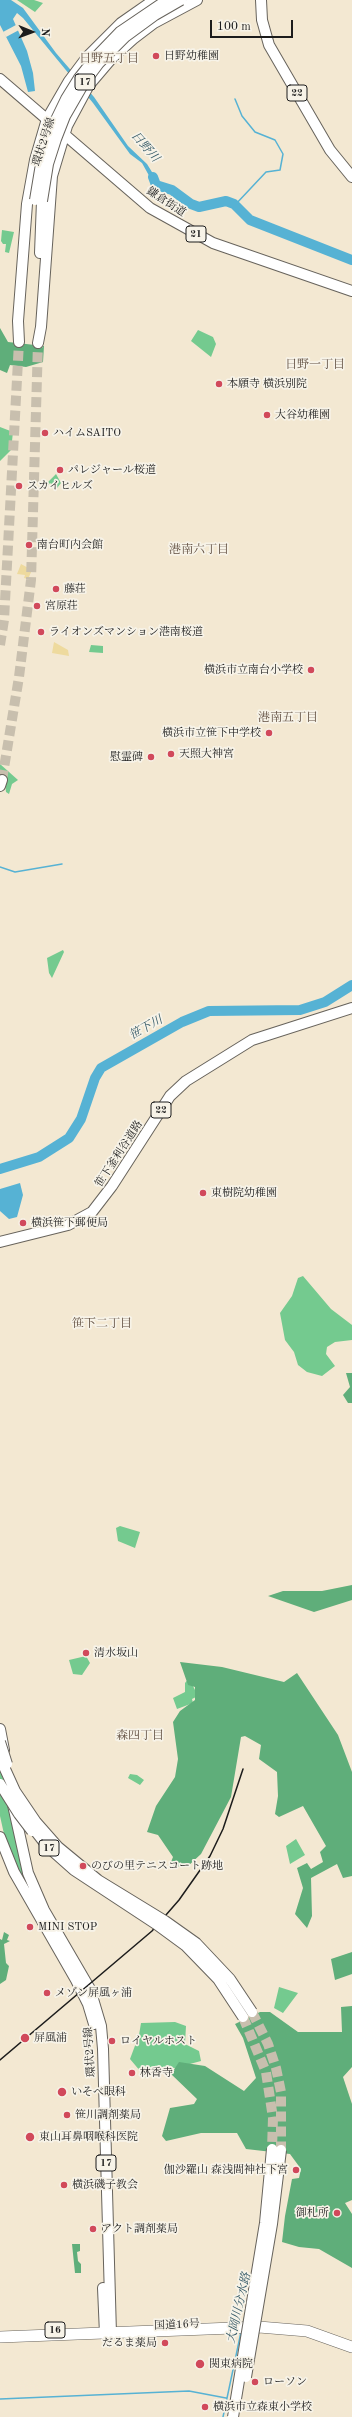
<!DOCTYPE html>
<meta charset="utf-8">
<style>
body{margin:0}
#map{position:relative;width:352px;height:2417px;overflow:hidden;background:#f3e8d2;font-family:"Old Standard TT",serif}
canvas{display:block}
.north{position:absolute;left:12px;top:12px;width:40px;height:40px;-webkit-text-stroke:3px #f7f3e8;paint-order:stroke;rotate:91deg;font-size:11px;font-weight:700;line-height:16px;text-align:center;color:#1c1c1c}
.north::after{content:'';display:block;margin:auto;width:14px;height:18px;background:#1c1c1c;clip-path:polygon(50% 0,100% 100%,50% 72%,0 100%)}
.scale{position:absolute;left:210px;top:20px;width:83px;height:18px;box-sizing:border-box;border:2px solid #1c1c1c;border-top:0;padding-left:5px;font-size:12px;line-height:14px;white-space:nowrap;color:#1c1c1c;-webkit-text-stroke:3px #f7f3e8;paint-order:stroke}
</style>
<div id="map">
<canvas width="352" height="2417"></canvas>
<div class="north">N</div>
<div class="scale">100 m</div>
</div>
<script>
const context = document.querySelector('canvas').getContext('2d');
context.lineJoin = 'round';
function fillPath(path, color) { context.fillStyle = color; context.fill(path, 'evenodd'); }
const shape = rows => new Path2D(rows.map(r => 'M' + r).join(''));
function stroke(path, color, width, dash) { context.strokeStyle = color; context.lineWidth = width; context.lineCap = dash ? 'butt' : 'round'; context.setLineDash(dash || []); context.stroke(path); }
function write(font, color, halo, rows, align = 'center') {
  context.font = font + ' "Old Standard TT","Noto Serif JP",serif'; context.lineWidth = 3.5; context.setLineDash([]); context.textBaseline = 'middle'; context.strokeStyle = halo; context.fillStyle = color; for (const [text, x, y, turn = 0] of rows) {
    context.save(); context.translate(x, y); context.rotate((+turn || 0) * Math.PI / 180); context.textAlign = isNaN(turn) ? turn : align; if (halo) context.strokeText(text, 0, 0); context.fillText(text, 0, 0); context.restore();
  }
}
const green = shape([
 [17,0,34,0,43,3,35,12],
 [2,230,14,232,9,253,5,252,6,244,3,244,1,241],
 [198,330,213,337,216,344,211,357,191,341],
 [0,427,13,432,11,450,0,461],
 [56,474,61,483,57,488,50,483,48,485,47,483],
 [91,645,103,646,103,653,89,652],
 [0,764,18,780,12,784,9,794,6,792,5,783,0,780],
 [63,950,64,952,52,978,49,973,47,958],
 [303,1276,331,1309,352,1325,352,1340,335,1342,327,1347,326,1354,335,1366,322,1376,307,1372,298,1365,294,1352,285,1340,280,1313,292,1296,298,1278],
 [120,1526,140,1532,135,1548,118,1541,116,1528],
 [86,1656,90,1663,82,1675,73,1674,69,1660],
 [189,1678,198,1696,192,1699,193,1703,177,1709,173,1698,185,1692,185,1683],
 [0,1765,8,1802,38,1904,21,1879,4,1834,0,1816],
 [130,1774,137,1775,144,1780,140,1785,128,1778],
 [296,1839,305,1855,290,1864,286,1846],
 [279,1987,298,1993,283,2013,274,2008],
 [175,2022,186,2026,185,2044,199,2051,201,2061,175,2068,158,2067,146,2078,130,2059,139,2035,141,2023]
]);
const forest = shape([
 [0,328,8,342,44,346,43,362,26,367,10,365,7,373,0,370],
 [346,1373,352,1373,352,1403,348,1403,343,1395,350,1387],
 [352,1585,352,1600,314,1612,268,1596,283,1591,322,1591],
 [180,1662,222,1667,284,1682,297,1673,338,1735,352,1772,352,1876,343,1878,337,1864,311,1878,312,1916,307,1928,295,1914,303,1888,297,1868,307,1863,311,1869,323,1862,320,1852,326,1846,303,1806,279,1817,275,1814,278,1796,277,1772,259,1759,261,1745,245,1736,241,1737,231,1797,201,1854,188,1866,169,1867,173,1857,158,1835,147,1832,156,1806,175,1777,178,1759,173,1722,180,1711,195,1700,195,1687,188,1685],
 [4,1932,9,1935,7,1940,10,1941,4,1944,6,1963,9,1966,6,1980,0,1984,0,1939,2,1940],
 [352,1952,352,1974,335,1980,331,1959],
 [352,2006,352,2067,343,2077,352,2104,352,2200,345,2203,352,2214,352,2268,319,2249,299,2247,282,2242,285,2216,292,2179,299,2178,301,2169,290,2154,246,2149,237,2133,201,2133,166,2141,162,2136,170,2108,194,2104,197,2099,171,2074,179,2062,205,2066,244,2091,256,2078,243,2038,235,2024,260,2012,270,2012,298,2032,342,2032,341,2007],
 [72,2244,80,2244,80,2251,77,2252,78,2261,81,2264,81,2273,75,2273]
]);
const sand = shape([
 [21,564,32,570,28,579,24,578,25,575,17,574],
 [54,642,68,650,69,656,52,653]
]);
const water = shape([
 [0,0,11,0,23,8,56,53,94,97,128,146,147,164,160,185,158,187,152,181,142,163,130,154,93,103,23,18,17,13,13,19,27,51,33,73,35,91,28,92,21,66,0,25],
 [20,1183,23,1195,17,1217,9,1219,0,1211,0,1189]
]);
const pier = shape([
 [16,25,19,30,6,37,3,32]
]);
const stream = shape([
 [235,99,242,116,255,132,275,140,283,154,280,170,266,172,235,205],
 [0,867,15,872,62,864],
 [243,2324,245,2316],
 [0,2399,189,2391,226,2398],
 [223,2417,241,2332]
]);
const river = shape([
 [153,177,156,185,172,190,191,204,199,207,226,201,234,204,250,220,352,260],
 [0,1169,39,1157,69,1138,81,1119,95,1078,101,1068,182,1022,209,1011,300,1010,325,1002,352,985]
]);
const primaryTunnel = shape([
 [0,645,4,620,19,342],
 [2,780,19,677,31,580,38,343],
 [252,2012,268,2044,276,2068,281,2092,281,2150],
 [243,2017,266,2072,273,2118,272,2149]
]);
const primary = shape([
 [261,0,262,20,269,45,330,150,352,177],
 [0,79,150,208,213,243,352,291],
 [40,253,42,201],
 [19,342,18,321,27,204,35,160,47,119,69,81,87,57,121,23,154,0],
 [38,343,41,327,52,176,67,126,89,85,112,58,133,39,154,23,197,0],
 [0,786,2,780],
 [0,1242,68,1225,92,1212,112,1186,170,1096,186,1081,252,1040,352,1008],
 [0,1729,4,1750],
 [13,1805,28,1873,44,1910,90,1989,101,2026,103,2049,111,2334],
 [0,1837,14,1872,76,1980,88,2004,94,2024],
 [103,2288,105,2334]
]);
const trunk = shape([
 [0,2337,259,2327,307,2331,352,2347]
]);
const rail = shape([
 [0,2060,152,1931,179,1900,210,1856,223,1829,243,1769]
]);
const primaryBridge = shape([
 [35,200,42,158,50,132,66,99,79,78,94,59,120,32,167,0],
 [42,201,48,164,56,139,65,116,84,83,99,63,125,37,155,15,181,0],
 [0,1742,7,1764],
 [0,1758,15,1791,36,1822,58,1847,98,1880,165,1921,196,1943,230,1979,252,2012],
 [0,1784,19,1814,32,1831],
 [30,1824,47,1846,74,1870,156,1924,186,1946,218,1979,243,2017],
 [246,2377,272,2224,281,2150],
 [233,2417,265,2223,272,2149]
]);
const markers = [
 [156,56,4,"#d1495b"],
 [219,384,4,"#d1495b"],
 [267,415,4,"#d1495b"],
 [45,433,4,"#d1495b"],
 [60,470,4,"#d1495b"],
 [19,486,4,"#d1495b"],
 [29,545,4,"#d1495b"],
 [56,589,4,"#d1495b"],
 [37,606,4,"#d1495b"],
 [41,632,4,"#d1495b"],
 [311,670,4,"#d1495b"],
 [269,733,4,"#d1495b"],
 [171,754,4,"#d1495b"],
 [151,757,4,"#d1495b"],
 [203,1193,4,"#d1495b"],
 [23,1223,4,"#d1495b"],
 [86,1653,4,"#d1495b"],
 [83,1866,4,"#d1495b"],
 [30,1927,4,"#d1495b"],
 [47,1993,4,"#d1495b"],
 [25,2038,5,"#d1495b"],
 [112,2041,4,"#d1495b"],
 [132,2073,4,"#d1495b"],
 [62,2092,5,"#d1495b"],
 [67,2115,4,"#d1495b"],
 [30,2137,5,"#d1495b"],
 [296,2170,4,"#d1495b"],
 [64,2185,4,"#d1495b"],
 [337,2213,4,"#d1495b"],
 [93,2229,4,"#d1495b"],
 [165,2343,4,"#d1495b"],
 [200,2364,5,"#d1495b"],
 [255,2382,4,"#d1495b"],
 [205,2407,4,"#d1495b"]
];
const shields = [
 [85,82,20],
 [297,93,20],
 [196,234,20],
 [161,1110,20],
 [49,1848,20],
 [106,2163,20],
 [55,2330,20]
];
const shieldNames = [
 ["17",85,82],
 ["22",297,93],
 ["21",196,234],
 ["22",161,1110],
 ["17",49,1848],
 ["17",106,2163],
 ["16",55,2330]
];
const poiNames = [
 ["日野幼稚園",164,56],
 ["本願寺 横浜別院",227,384],
 ["大谷幼稚園",275,415],
 ["ハイムSAITO",53,433],
 ["パレジャール桜道",68,470],
 ["スカイヒルズ",27,486],
 ["南台町内会館",37,545],
 ["藤荘",64,589],
 ["宮原荘",45,606],
 ["ライオンズマンション港南桜道",49,632],
 ["横浜市立南台小学校",303,670,"right"],
 ["横浜市立笹下中学校",261,733,"right"],
 ["天照大神宮",179,754],
 ["慰霊碑",143,757,"right"],
 ["東樹院幼稚園",211,1193],
 ["横浜笹下郵便局",31,1223],
 ["清水坂山",94,1653],
 ["のびの里テニスコート跡地",91,1866],
 ["MINI STOP",38,1927],
 ["メゾン屏風ヶ浦",55,1993],
 ["屏風浦",34,2038],
 ["ロイヤルホスト",120,2041],
 ["林香寺",140,2073],
 ["いそべ眼科",71,2092],
 ["笹川調剤薬局",75,2115],
 ["東山耳鼻咽喉科医院",39,2137],
 ["伽沙羅山 森浅間神社下宮",288,2170,"right"],
 ["横浜磯子教会",72,2185],
 ["御札所",329,2213,"right"],
 ["アクト調剤薬局",101,2229],
 ["だるま薬局",157,2343,"right"],
 ["関東病院",209,2364],
 ["ローソン",263,2382],
 ["横浜市立森東小学校",213,2407]
];
const streetNames = [
 ["環状2号線",44,142,-72],
 ["鎌倉街道",166,202,33],
 ["笹下釜利谷道路",119,1154,-57],
 ["環状2号線",90,2052,-94],
 ["国道16号",177,2325,-3]
];
const neighbourhoodNames = [
 ["日野五丁目",109,59],
 ["日野一丁目",315,365],
 ["港南六丁目",199,550],
 ["港南五丁目",288,718],
 ["笹下二丁目",102,1324],
 ["森四丁目",140,1736]
];
const waterNames = [
 ["日野川",145,147,49],
 ["笹下川",146,1028,-29],
 ["大岡川分水路",239,2308,-77]
];
fillPath(green, '#74ca8f');
fillPath(forest, '#5fae7a');
fillPath(sand, '#eeda9e');
fillPath(water, '#56b2d4');
fillPath(pier, '#f3e8d2');
stroke(stream, '#56b2d4', 1.5);
stroke(river, '#56b2d4', 10);
stroke(primaryTunnel, '#c8bfae', 10, [10, 5]);
stroke(primary, '#67635c', 12);
stroke(trunk, '#67635c', 12);
stroke(primary, '#fff', 10);
stroke(trunk, '#fff', 11);
stroke(rail, '#1c1c1c', 1.5);
stroke(primaryBridge, '#67635c', 12, []);
stroke(primaryBridge, '#fff', 10);
for (const [x, y, r, color] of markers) { const dot = new Path2D(); dot.arc(x, y, r, 0, 2 * Math.PI); context.fillStyle = color; context.fill(dot); stroke(dot, '#f7f3e8', 1.5); }
for (const [x, y, w] of shields) { const box = new Path2D(); box.roundRect(x - w / 2, y - 8, w, 16, 3); context.fillStyle = '#f7f3e8'; context.fill(box); stroke(box, '#1c1c1c', 1); }
write('bold 10px', '#1c1c1c', null, shieldNames);
write('11px', '#1c1c1c', '#f7f3e8', poiNames, 'left');
write('11px', '#1c1c1c', '#f7f3e8', streetNames);
write('12px', '#614f41', '#f7f3e8', neighbourhoodNames);
write('italic 12px', '#335866', '#f7f3e8', waterNames);
</script>
